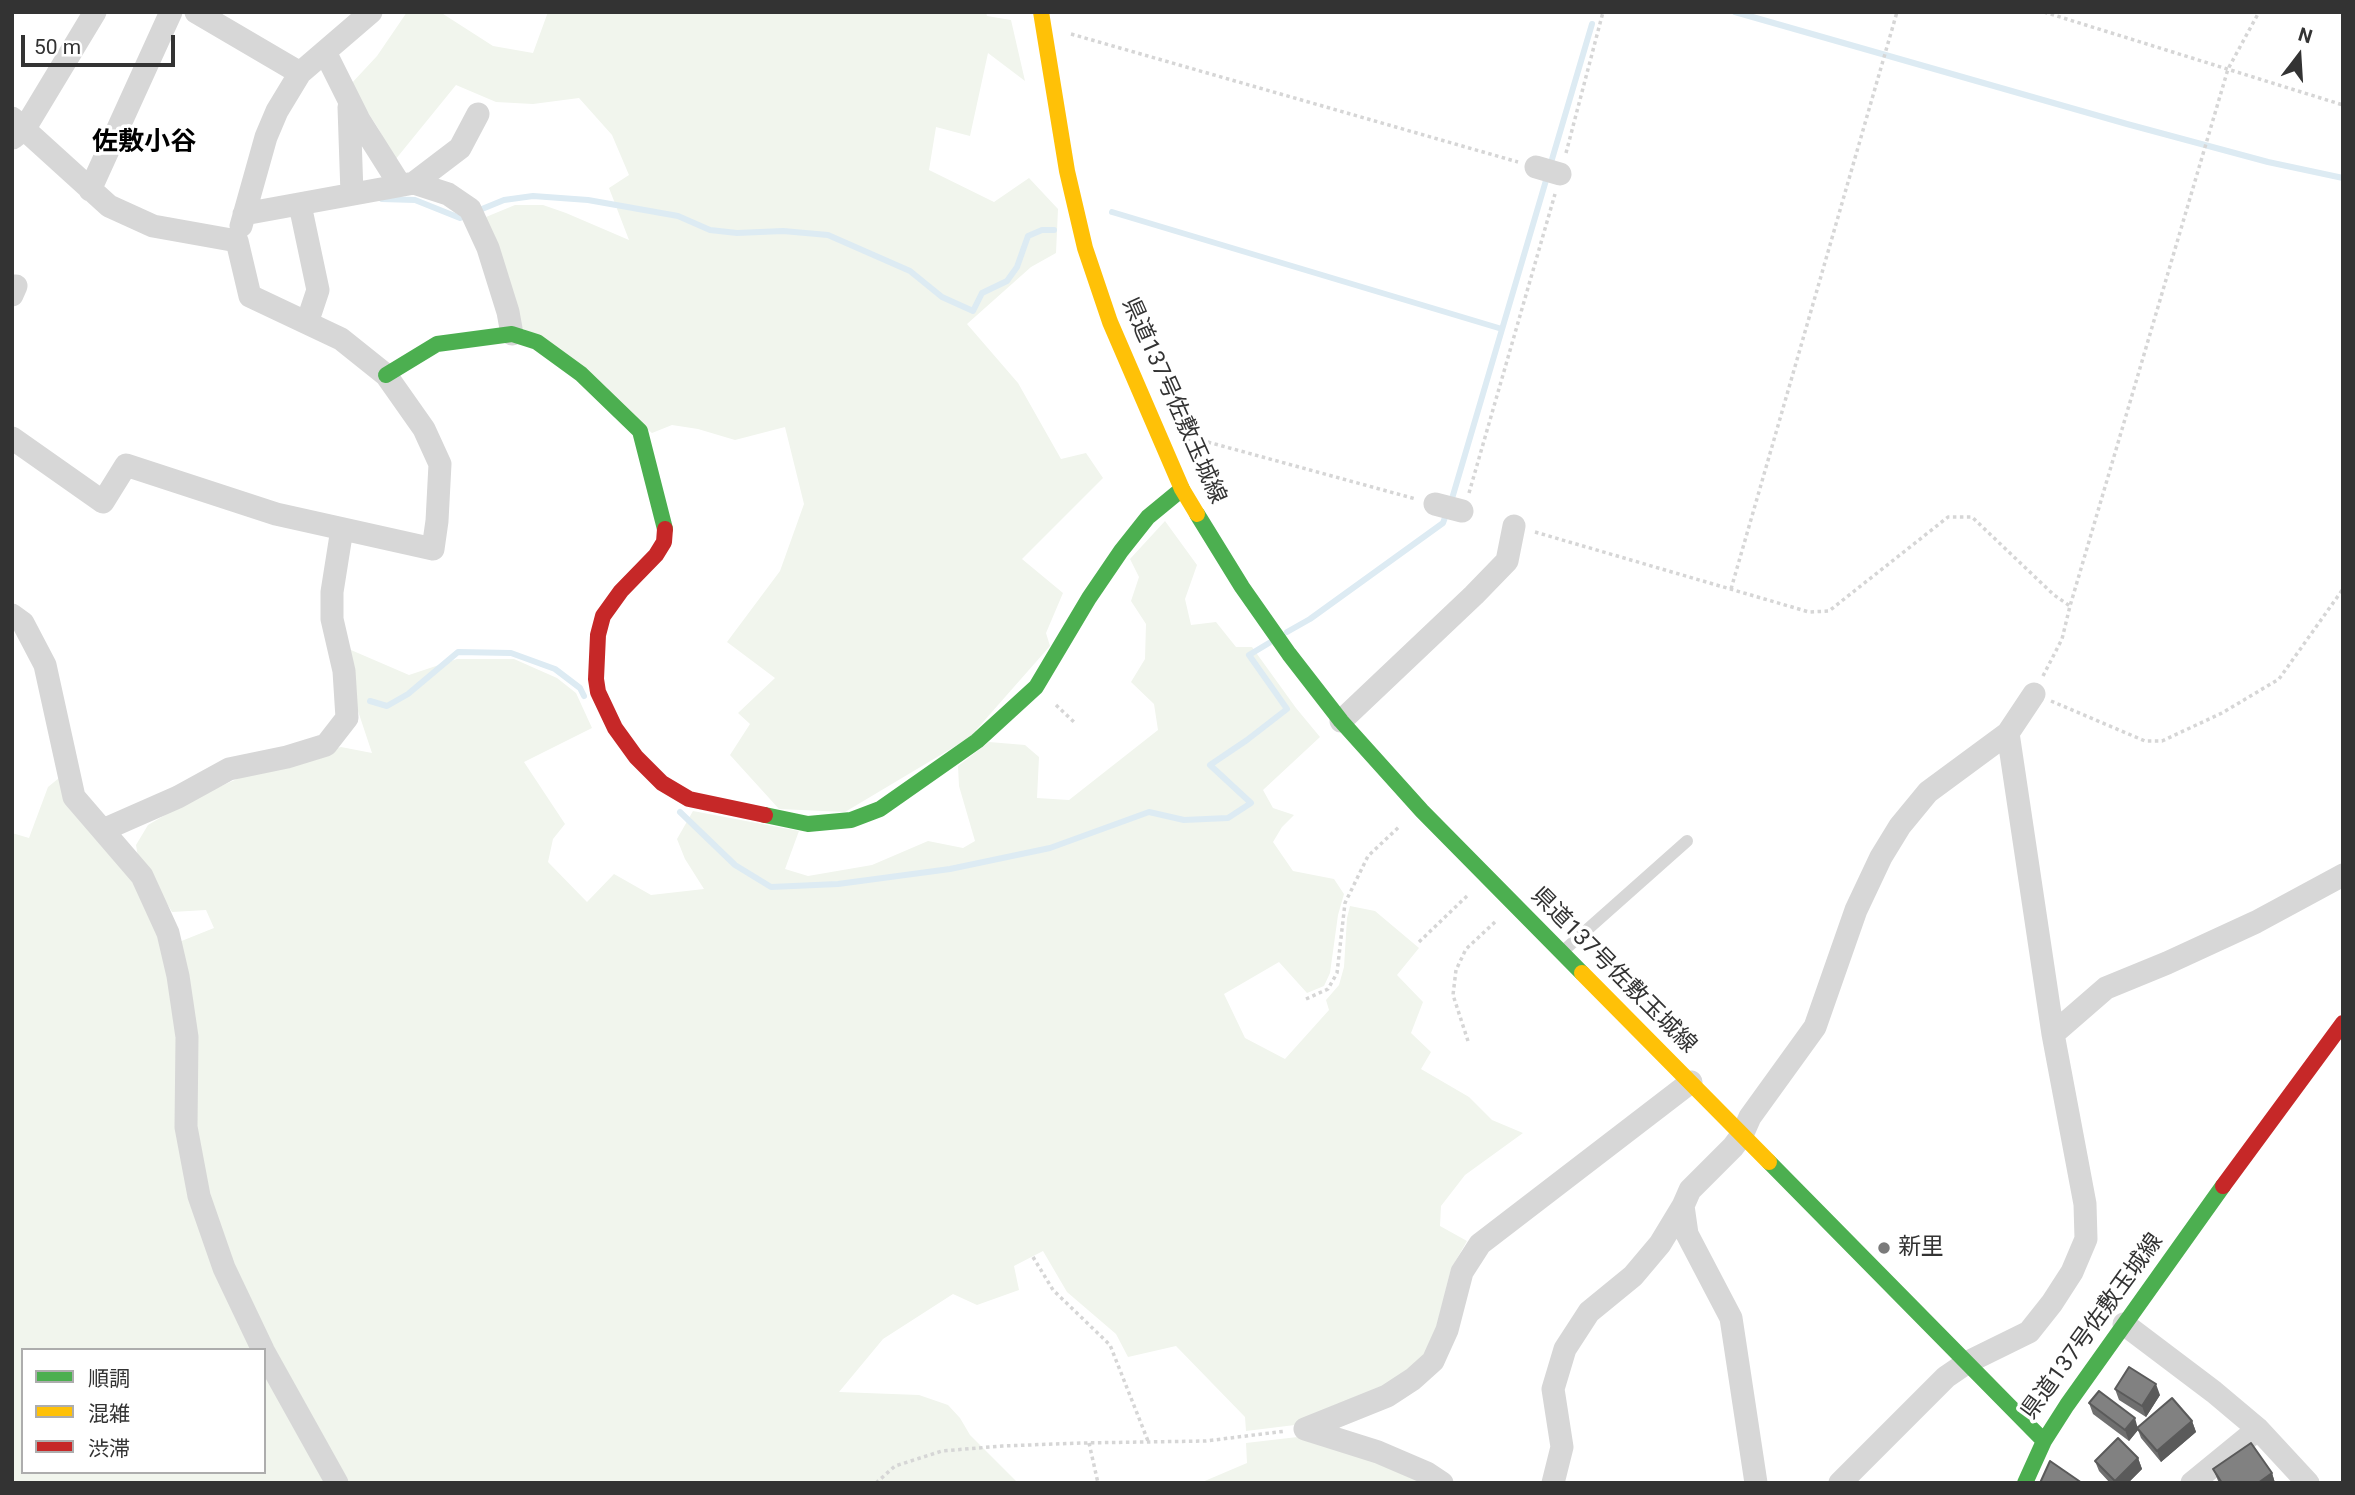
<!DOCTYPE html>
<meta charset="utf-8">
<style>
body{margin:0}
#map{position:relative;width:2355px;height:1495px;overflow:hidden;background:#fff;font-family:Roboto,"Noto Sans JP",sans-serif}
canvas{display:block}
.frame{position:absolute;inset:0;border:14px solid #333;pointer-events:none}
.legend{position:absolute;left:21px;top:1348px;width:245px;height:126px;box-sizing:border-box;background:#fff;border:2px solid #adadad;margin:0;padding:9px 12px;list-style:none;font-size:21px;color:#333}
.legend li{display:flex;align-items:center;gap:14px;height:35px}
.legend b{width:35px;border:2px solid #adadad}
.north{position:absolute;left:2264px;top:21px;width:70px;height:70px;-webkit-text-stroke:5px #fff;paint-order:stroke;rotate:17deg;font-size:19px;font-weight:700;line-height:28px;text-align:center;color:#333}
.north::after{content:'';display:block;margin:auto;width:24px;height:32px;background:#333;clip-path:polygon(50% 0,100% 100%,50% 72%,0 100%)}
.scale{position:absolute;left:21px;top:35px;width:154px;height:32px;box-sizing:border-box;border:4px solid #333;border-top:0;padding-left:9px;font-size:21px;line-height:24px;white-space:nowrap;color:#333;-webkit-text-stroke:5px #fff;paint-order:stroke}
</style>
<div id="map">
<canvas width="2355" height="1495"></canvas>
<div class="frame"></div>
<ul class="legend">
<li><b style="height:9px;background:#4caf50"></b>順調</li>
<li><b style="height:9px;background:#ffc107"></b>混雑</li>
<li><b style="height:9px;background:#c62828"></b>渋滞</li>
</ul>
<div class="north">N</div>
<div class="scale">50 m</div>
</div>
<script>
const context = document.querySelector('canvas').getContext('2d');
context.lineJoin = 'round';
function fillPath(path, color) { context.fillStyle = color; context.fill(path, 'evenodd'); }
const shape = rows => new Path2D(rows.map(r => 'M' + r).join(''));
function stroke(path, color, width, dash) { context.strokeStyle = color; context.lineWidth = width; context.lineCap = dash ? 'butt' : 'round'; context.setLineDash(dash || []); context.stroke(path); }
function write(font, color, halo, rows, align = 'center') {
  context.font = font + ' Roboto,"Noto Sans JP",sans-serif'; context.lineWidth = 7; context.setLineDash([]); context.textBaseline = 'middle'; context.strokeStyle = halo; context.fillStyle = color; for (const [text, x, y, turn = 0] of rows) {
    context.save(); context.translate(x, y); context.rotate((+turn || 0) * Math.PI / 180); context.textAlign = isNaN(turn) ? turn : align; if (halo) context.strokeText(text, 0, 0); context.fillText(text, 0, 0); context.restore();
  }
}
const green = shape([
 [407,12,440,12,493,46,533,53,548,12,986,12,987,16,1011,20,1025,81,988,53,970,136,936,127,929,170,994,202,1029,178,1058,209,1056,253,1031,267,967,324,1018,383,1061,459,1086,453,1103,478,1022,559,1063,593,1046,633,1050,646,969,738,845,812,779,809,730,755,750,724,738,713,775,678,727,642,780,571,804,504,785,427,735,440,698,429,672,425,652,433,519,325,486,217,515,205,543,205,566,213,629,240,609,188,629,175,612,135,579,98,533,104,496,102,456,85,395,160,378,128,350,85,377,56],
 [1165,521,1197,565,1185,599,1191,625,1216,622,1236,647,1252,647,1296,708,1320,737,1263,790,1273,808,1294,815,1282,827,1273,842,1293,871,1334,879,1344,894,1338,915,1330,973,1324,986,1307,993,1279,962,1224,994,1245,1038,1285,1059,1329,1010,1326,1000,1339,985,1344,967,1347,918,1350,906,1375,911,1419,948,1397,975,1423,1002,1411,1033,1431,1052,1421,1069,1469,1097,1492,1120,1523,1133,1465,1175,1441,1206,1440,1226,1467,1241,1451,1269,1430,1353,1404,1379,1303,1424,1246,1431,1245,1417,1176,1346,1128,1357,1116,1334,1067,1292,1043,1251,1014,1266,1019,1290,977,1305,953,1294,883,1339,839,1392,919,1395,948,1405,960,1418,970,1435,1018,1483,344,1483,226,1261,193,1122,179,942,214,928,206,910,172,912,151,877,139,863,136,845,148,825,194,798,246,775,341,747,372,753,358,711,344,647,409,675,457,659,514,659,557,678,576,693,592,728,524,762,565,824,553,839,548,862,587,902,614,874,651,895,704,889,685,859,677,839,693,811,799,831,785,869,808,876,872,865,928,841,963,848,975,841,959,786,958,766,989,742,1025,745,1039,757,1037,798,1069,800,1158,730,1154,704,1131,682,1145,659,1146,624,1131,601,1139,577,1130,559],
 [59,778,132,877,156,927,169,971,176,1040,177,1125,253,1350,23,1350,23,1472,264,1472,264,1372,325,1483,12,1483,12,833,29,838,48,787],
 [1306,1436,1431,1483,1200,1483,1247,1463,1246,1443]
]);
const stream = shape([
 [1735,12,2127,124,2268,162,2343,178],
 [1550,166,1592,24],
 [382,199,415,200,460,218,504,200,533,196,588,200,678,216,710,230,737,233,783,231,828,235,910,271,942,297,973,311,982,293,1007,281,1017,267,1028,236,1042,230,1054,230],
 [1112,212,1502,329],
 [1451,502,1547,177],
 [1287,632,1310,619,1443,523,1447,512],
 [370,701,387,706,408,694,458,652,511,653,555,669,580,688,584,696],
 [680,812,735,865,771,887,838,884,950,869,1050,848,1149,812,1184,820,1228,818,1251,803,1210,765,1247,740,1287,709,1249,655,1269,643]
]);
const path = shape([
 [2044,12,2343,105],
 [1071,34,1518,162],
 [1566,153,1603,12],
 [1187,439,1204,441,1416,499],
 [1469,493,1555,194],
 [1535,532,1809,612,1829,611,1948,517,1972,517,2054,595,2070,606],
 [1731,589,1897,12],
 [2043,676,2062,639,2070,606,2228,69,2259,12],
 [2051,701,2145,741,2162,741,2222,713,2279,679,2343,589],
 [1056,705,1075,723],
 [1419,942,1468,895],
 [1306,999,1328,989,1337,973,1345,903,1368,856,1400,826],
 [1468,1041,1453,995,1456,970,1466,949,1495,922],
 [1033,1257,1053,1290,1110,1345,1148,1441],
 [1089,1443,1098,1483],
 [876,1483,895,1466,942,1451,1002,1446,1081,1443,1206,1441,1286,1431]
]);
const lane = shape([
 [1562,952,1687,841]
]);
const street = shape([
 [196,12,300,73,371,12],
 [325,52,359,120,400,185],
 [349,107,352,194],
 [12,118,109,206,153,226,237,241,250,296,341,339,386,375,424,429,440,464,437,521,433,549,276,514,126,465,103,502,12,438],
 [13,138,25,128,95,12],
 [1536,167,1560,174],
 [414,183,460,148,478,114],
 [90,190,171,12],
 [300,205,318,290,307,323],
 [244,214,414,183,448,194,470,209,488,248,508,312,512,334],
 [241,226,266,137,277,111,300,73],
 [12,286,16,286,12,295],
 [1435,504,1462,511],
 [12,615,23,623,45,665,74,797,142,876,168,933,178,976,187,1037,186,1127,199,1196,224,1268,263,1350],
 [1341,721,1474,595,1507,561,1514,526],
 [103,830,178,797,229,769,287,757,326,745,347,718,344,671,332,619,332,592,342,529],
 [2053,1034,2106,988,2167,963,2256,922,2343,875],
 [2124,1324,2214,1392,2258,1429,2308,1483],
 [264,1352,337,1483],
 [1305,1429,1387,1396,1413,1379,1433,1361,1447,1330,1462,1272,1480,1244,1691,1082],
 [1305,1429,1378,1452,1427,1473,1442,1483],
 [1553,1483,1562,1447,1553,1389,1565,1349,1589,1312,1633,1276,1660,1244,1683,1206],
 [1756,1483,1731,1318,1687,1234,1683,1206,1690,1190,1733,1147,1742,1135,1750,1117,1815,1027,1856,910,1881,857,1900,826,1928,792,2008,733,2034,694],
 [1840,1483,1946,1377,1968,1362,2029,1332,2052,1303,2072,1272,2086,1239,2085,1204,2053,1034,2008,733],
 [2192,1483,2258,1429]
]);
const fast = shape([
 [386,375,437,344,512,334,537,342,581,374,640,431,665,529],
 [1197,514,1242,587,1289,654,1341,721,1422,811,1582,973],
 [765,815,808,824,851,820,880,809,977,741,1036,687,1089,598,1121,551,1148,517,1182,489],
 [1769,1162,2044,1441],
 [2025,1483,2044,1441,2067,1405,2223,1186]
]);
const slow = shape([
 [1041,12,1067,171,1085,248,1110,322,1182,489,1197,514],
 [1582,973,1769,1162]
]);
const jam = shape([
 [665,529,664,542,656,555,621,591,603,616,598,635,596,679,598,692,615,728,636,757,662,783,689,799,765,815],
 [2223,1186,2343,1023]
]);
const wall = shape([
 [2115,1389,2160,1395,2146,1417,2119,1400],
 [2089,1403,2138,1427,2192,1421,2196,1432,2161,1462,2141,1438,2138,1430,2129,1441,2093,1414],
 [2138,1458,2142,1469,2128,1483,2110,1483,2099,1471,2095,1461],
 [2213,1469,2272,1473,2275,1483,2219,1483]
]);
const shadedWall = shape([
 [2156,1384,2160,1395,2146,1417,2142,1406],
 [2135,1418,2138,1429,2137,1428,2138,1430,2129,1441,2125,1430],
 [2192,1421,2196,1432,2161,1462,2157,1451],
 [2138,1458,2142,1469,2128,1483,2116,1483,2115,1481],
 [2272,1473,2275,1483,2258,1483]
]);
const building = shape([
 [2129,1367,2156,1384,2142,1406,2115,1389,2129,1367],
 [2099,1391,2135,1418,2125,1430,2089,1403,2099,1391],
 [2172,1398,2192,1421,2157,1451,2137,1428,2172,1398],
 [2118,1438,2138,1458,2115,1481,2095,1461,2118,1438],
 [2251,1443,2272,1473,2258,1483,2222,1483,2213,1469,2251,1443],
 [2050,1461,2082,1483,2040,1483,2050,1461]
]);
const markers = [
 [1884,1248,7,"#7a7a7a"]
];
const streetNames = [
 ["県道137号佐敷玉城線",1173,401,66],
 ["県道137号佐敷玉城線",1613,971,45],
 ["県道137号佐敷玉城線",2093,1327,-54]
];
const poiNames = [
 ["新里",1898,1248]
];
const quarterNames = [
 ["佐敷小谷",144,143]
];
fillPath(green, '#f1f5ed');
stroke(stream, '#ddebf3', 6);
stroke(path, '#d6d6d6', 3.5, [3.5, 3.5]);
stroke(lane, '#d7d7d7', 12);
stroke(street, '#d7d7d7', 23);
stroke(fast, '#4caf50', 16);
stroke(slow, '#ffc107', 16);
stroke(jam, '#c62828', 16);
fillPath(wall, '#6f6f6f');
fillPath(shadedWall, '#5a5a5a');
fillPath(building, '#818181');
stroke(building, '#5a5a5a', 2);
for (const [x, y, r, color] of markers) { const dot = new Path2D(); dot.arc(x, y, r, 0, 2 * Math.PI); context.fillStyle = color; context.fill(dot); stroke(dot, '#fff', 2.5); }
write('23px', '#333', '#fff', streetNames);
write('23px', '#333', '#fff', poiNames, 'left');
write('bold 26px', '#000', '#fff', quarterNames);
</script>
